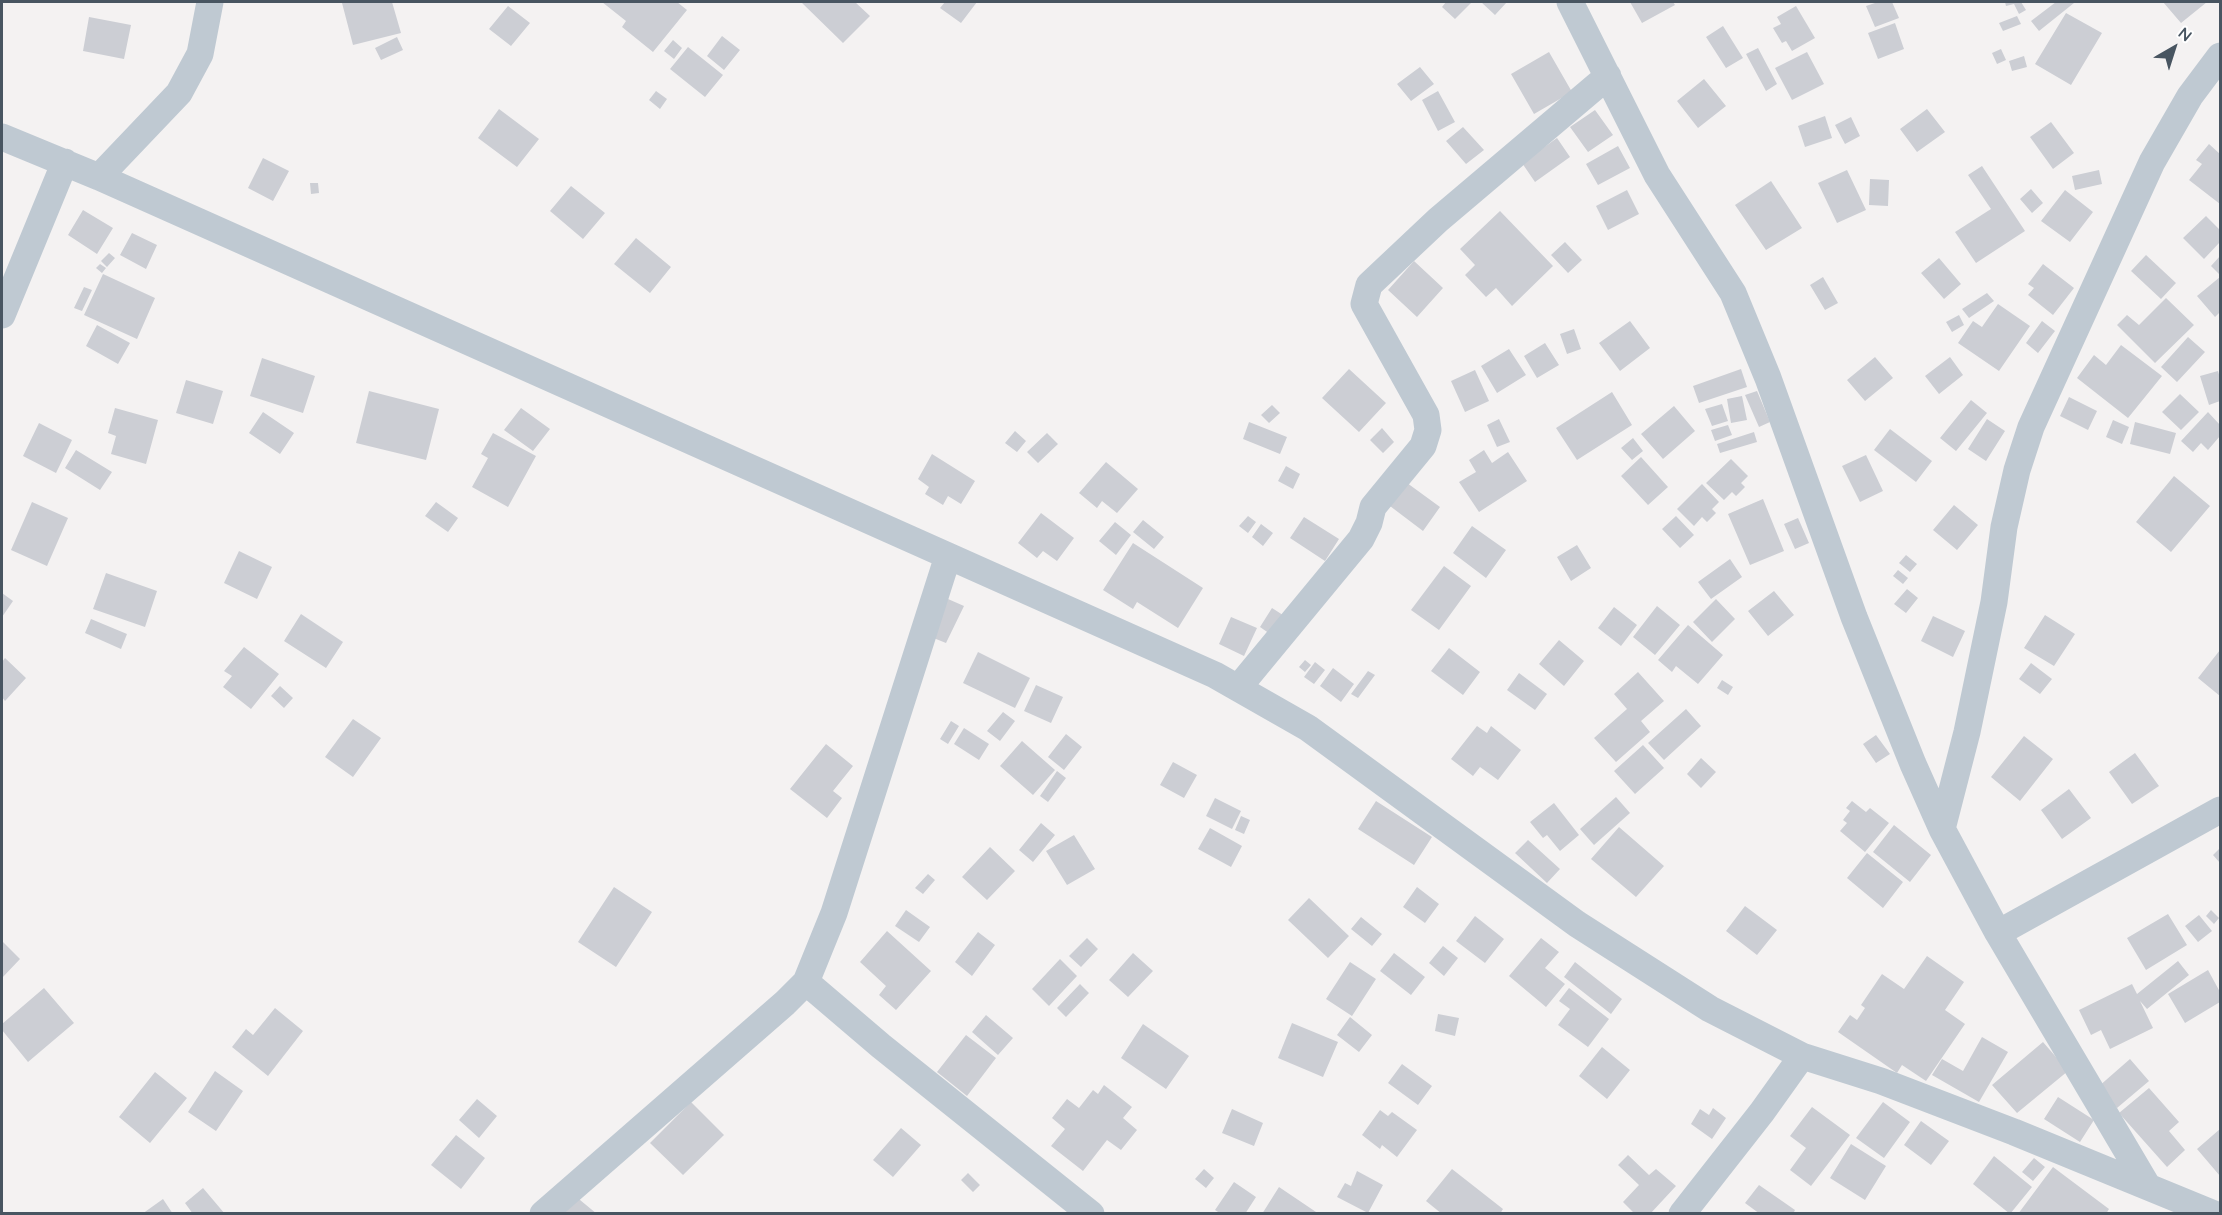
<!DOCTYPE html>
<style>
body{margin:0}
#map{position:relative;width:2222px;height:1215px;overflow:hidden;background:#f4f2f2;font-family:Quicksand,sans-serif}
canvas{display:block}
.frame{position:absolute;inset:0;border:3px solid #485561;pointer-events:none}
.north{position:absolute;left:2144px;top:18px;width:60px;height:60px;-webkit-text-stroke:4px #fff;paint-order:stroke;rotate:39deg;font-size:16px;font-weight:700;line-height:24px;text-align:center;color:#485561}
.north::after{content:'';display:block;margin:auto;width:21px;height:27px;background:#485561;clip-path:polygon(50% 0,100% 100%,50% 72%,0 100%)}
</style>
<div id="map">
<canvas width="2222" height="1215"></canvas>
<div class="frame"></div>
<div class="north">N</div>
</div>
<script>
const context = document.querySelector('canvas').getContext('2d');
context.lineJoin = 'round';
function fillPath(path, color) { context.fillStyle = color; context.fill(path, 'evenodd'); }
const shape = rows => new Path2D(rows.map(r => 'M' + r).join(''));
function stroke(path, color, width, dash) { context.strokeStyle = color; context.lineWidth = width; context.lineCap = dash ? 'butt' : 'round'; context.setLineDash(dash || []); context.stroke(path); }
const building = shape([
 [349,2,392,2,401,33,353,45,342,3],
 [602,2,677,2,687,10,653,52,622,27,626,21],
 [801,2,855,2,870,16,843,43],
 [945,2,977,2,961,23,940,8],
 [1446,2,1472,2,1455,19,1442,7],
 [1481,2,1507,2,1495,15],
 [1630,2,1673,2,1675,5,1642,23],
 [1878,2,1892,2,1899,18,1875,27,1866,6],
 [2005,2,2021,2,2026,10,2019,14,2014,4,2006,6],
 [2056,2,2074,3,2039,31,2031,21],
 [2163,2,2207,2,2181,23],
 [508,6,530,23,511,46,489,29],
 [1796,6,1815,38,1792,51,1786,41,1782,43,1773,28,1781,24,1777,17],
 [2066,13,2102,33,2071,85,2035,64],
 [2017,16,2021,24,2003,31,1999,23],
 [89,17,131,25,124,59,83,51],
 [1895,23,1904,49,1878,59,1868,33],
 [1723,26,1743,58,1726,68,1706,37],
 [722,36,740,50,724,70,707,56],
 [397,37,403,50,381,60,375,48],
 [673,40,682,48,674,59,664,51],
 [688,47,723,75,705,97,670,69],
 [1758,48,1777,84,1766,91,1746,54],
 [2001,49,2006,60,1997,64,1992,53],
 [1549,52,1572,92,1534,114,1511,74],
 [1807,52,1824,84,1792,100,1775,68],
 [2024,56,2027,67,2012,71,2009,61],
 [1420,67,1434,84,1411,101,1397,84],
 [1704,79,1726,106,1698,128,1677,101],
 [656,91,667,99,660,109,649,100],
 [1438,91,1455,122,1438,131,1422,100],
 [499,109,539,139,517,167,478,138],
 [1927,109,1945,132,1917,152,1900,129],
 [1595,110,1613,135,1588,152,1570,127],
 [1825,116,1832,138,1805,147,1798,126],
 [1851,117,1860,136,1845,144,1835,125],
 [2051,122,2074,153,2053,169,2030,137],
 [1463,127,1484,150,1466,164,1446,141],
 [1557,138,1570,157,1535,182,1522,163],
 [2209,144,2220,154,2220,204,2189,180,2202,164,2196,160],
 [1618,146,1630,168,1598,185,1586,164],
 [263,158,289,171,273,201,248,188],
 [1982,166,2025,231,1976,263,1955,232,1991,209,1968,175],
 [1847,170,1866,210,1837,223,1818,183],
 [2099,170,2102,184,2075,190,2072,176],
 [1870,179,1889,180,1888,206,1869,205],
 [1771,181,1802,228,1766,250,1735,205],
 [310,183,318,183,319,193,311,194],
 [571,186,605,213,583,239,550,211],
 [2031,189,2043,203,2032,213,2020,199],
 [1627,190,1639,214,1608,230,1596,206],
 [2065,190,2093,212,2070,242,2041,221],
 [83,210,113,228,97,254,68,235],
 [1500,211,1553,266,1512,306,1496,288,1486,297,1465,275,1475,265,1460,249],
 [2206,216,2220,230,2220,242,2204,259,2183,238],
 [132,233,157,245,146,269,120,255],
 [636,238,671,267,650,293,614,264],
 [1565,242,1582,260,1568,273,1551,255],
 [109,253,115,258,107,267,101,261],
 [2146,255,2176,283,2161,299,2131,271],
 [2220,256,2220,273,2219,274,2211,266],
 [1939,258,1961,284,1944,299,1921,273],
 [1414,261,1443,288,1417,317,1388,290],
 [100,264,106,268,102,273,96,268],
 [2043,264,2074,288,2053,315,2028,295,2034,288,2028,284],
 [103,274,155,298,137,339,84,315],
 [1823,277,1838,303,1825,310,1810,285],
 [2220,277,2220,312,2215,317,2197,296],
 [84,287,92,290,82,311,74,308],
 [1987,293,1994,301,1969,318,1962,309],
 [2166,298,2194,325,2155,363,2117,325,2127,315,2139,325],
 [1998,304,2030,326,1999,371,1958,343,1973,321,1982,327],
 [1959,315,1964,325,1952,332,1946,322],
 [1630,321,1650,348,1620,371,1599,343],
 [2042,321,2055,331,2038,353,2026,343],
 [97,325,130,343,118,364,86,346],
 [1574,329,1581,349,1567,354,1560,334],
 [2188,337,2205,352,2177,382,2161,367],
 [1545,343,1559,365,1537,378,1524,356],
 [2121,345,2162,376,2128,418,2077,378,2094,355,2106,365],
 [1509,349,1526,375,1497,393,1481,366],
 [1875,357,1893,378,1865,401,1847,380],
 [1950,357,1963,375,1939,394,1925,376],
 [262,358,315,376,303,413,250,396],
 [1349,369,1386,403,1359,432,1322,398],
 [1741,369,1747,387,1699,403,1693,386],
 [1475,370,1489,401,1465,412,1451,381],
 [2218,371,2220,378,2220,401,2209,405,2200,376],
 [186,380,223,391,213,424,176,413],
 [369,391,439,409,426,460,356,443],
 [1757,391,1770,422,1759,427,1745,395],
 [1612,392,1632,425,1577,460,1556,428],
 [2180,394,2199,412,2181,430,2162,412],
 [1742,396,1747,420,1731,423,1727,399],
 [2069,397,2097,411,2088,430,2060,416],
 [1971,400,1987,413,1956,451,1940,438],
 [1722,404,1728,421,1712,426,1705,409],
 [1272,405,1280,413,1269,423,1261,415],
 [1674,406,1695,431,1663,459,1641,434],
 [115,408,158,420,146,464,111,454,116,436,108,433],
 [521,408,550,429,533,451,504,430],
 [263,412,294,433,280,454,249,433],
 [2208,412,2220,425,2220,436,2208,450,2201,443,2193,452,2181,441],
 [1499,419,1510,442,1497,447,1487,425],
 [1987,419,2005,431,1986,461,1968,449],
 [2113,420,2129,427,2122,444,2106,437],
 [1249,422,1287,437,1280,454,1243,439],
 [2135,422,2176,433,2170,454,2130,444],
 [39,423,72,440,56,473,23,456],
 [1728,425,1732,435,1715,441,1711,430],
 [1382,428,1394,442,1383,453,1370,440],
 [1890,429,1932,461,1916,482,1874,450],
 [1015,431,1026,441,1017,452,1005,443],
 [1754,432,1757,442,1720,453,1717,444],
 [493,433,536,456,508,507,472,487,488,458,481,454],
 [1047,433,1058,444,1038,463,1027,452],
 [1633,438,1643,451,1632,460,1621,448],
 [76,450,112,472,100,490,65,468],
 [1484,450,1492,463,1508,452,1527,481,1479,512,1459,482,1476,472,1469,460],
 [932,454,975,481,961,504,948,496,943,505,925,494,929,487,918,479],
 [1866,455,1883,491,1860,502,1842,466],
 [1641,457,1668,487,1648,505,1621,476],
 [1731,459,1748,476,1741,483,1745,487,1736,496,1732,492,1724,500,1706,483],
 [1106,462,1138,489,1117,513,1102,501,1097,508,1079,493],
 [1286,466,1300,474,1293,489,1278,481],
 [2174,476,2210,506,2171,552,2136,522],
 [1403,480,1440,507,1423,531,1386,503],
 [1702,484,1719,502,1712,509,1716,513,1707,522,1702,517,1694,526,1677,509],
 [1763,499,1784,551,1750,565,1728,514],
 [32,502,68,518,47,566,11,550],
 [436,502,458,518,448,532,425,516],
 [1954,505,1978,525,1957,550,1933,530],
 [1041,513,1074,538,1057,561,1043,551,1037,558,1018,543],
 [1248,516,1256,522,1248,533,1239,526],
 [1676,516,1694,535,1680,548,1662,529],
 [1304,517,1339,539,1325,561,1290,538],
 [1798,518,1809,543,1795,549,1784,524],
 [1143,520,1164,537,1154,549,1133,532],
 [1115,522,1131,535,1116,555,1099,541],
 [1261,524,1273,533,1263,546,1252,537],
 [1472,526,1506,550,1486,578,1453,553],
 [1133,543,1203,588,1178,628,1137,602,1133,609,1103,590],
 [1577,545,1591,568,1571,581,1557,557],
 [239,551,272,567,257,599,224,583],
 [1906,555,1917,564,1910,572,1899,563],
 [1730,559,1742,577,1711,599,1698,582],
 [1444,566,1471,586,1439,630,1411,610],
 [1898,570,1908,578,1903,584,1893,576],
 [106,573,157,591,145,627,93,609],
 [1907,589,1918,598,1906,613,1894,604],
 [1774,591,1794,615,1768,636,1748,611],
 [2,593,13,601,2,617],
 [948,599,964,606,946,643,931,637],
 [1716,599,1735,619,1712,642,1693,622],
 [1657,606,1680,625,1655,655,1633,637],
 [1614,607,1637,625,1621,646,1598,628],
 [1272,608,1286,617,1273,636,1260,627],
 [301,614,343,642,326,668,284,641],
 [2045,615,2075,634,2054,666,2024,648],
 [1933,616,1965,631,1953,657,1921,641],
 [1231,617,1257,628,1244,656,1219,644],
 [91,619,127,634,121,649,85,633],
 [1688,625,1723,655,1698,684,1676,666,1672,672,1658,660],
 [1559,640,1584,661,1564,686,1539,664],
 [244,647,279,674,251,709,223,687,232,676,224,671],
 [1449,648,1480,672,1463,695,1431,671],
 [2220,650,2220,696,2198,678],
 [978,652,1030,678,1015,708,963,683],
 [5,658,26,678,5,701,2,697,2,662],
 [1305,660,1311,665,1305,672,1299,667],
 [1315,662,1325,670,1314,684,1304,677],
 [2031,663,2052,679,2040,694,2019,679],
 [1333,668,1354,684,1341,702,1320,686],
 [1368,671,1375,675,1358,698,1351,694],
 [1638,672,1664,701,1641,721,1650,732,1616,762,1594,738,1627,709,1614,694],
 [1519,673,1547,694,1535,710,1507,690],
 [1722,680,1733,687,1728,695,1717,688],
 [1036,685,1063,697,1051,723,1024,711],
 [280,686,293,698,284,708,271,696],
 [1686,709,1701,726,1664,760,1648,743],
 [1003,712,1015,721,1000,741,987,731],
 [353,719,381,738,353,777,325,757],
 [951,721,959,726,948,744,940,739],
 [1477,726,1487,733,1491,726,1521,750,1498,780,1480,767,1473,776,1451,759],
 [964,728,989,744,979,760,954,744],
 [1066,734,1082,747,1064,770,1048,757],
 [1876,735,1890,754,1876,763,1863,744],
 [2024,736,2053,759,2020,801,1991,777],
 [1022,741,1055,770,1033,795,1000,766],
 [826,744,853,766,833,791,842,798,827,818,790,789],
 [1643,745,1664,768,1635,794,1614,771],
 [2135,753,2159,786,2132,804,2109,772],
 [1701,758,1716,772,1701,788,1687,774],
 [1173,762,1197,775,1184,798,1160,785],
 [1057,771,1066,778,1048,802,1040,796],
 [2069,789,2091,818,2062,839,2041,810],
 [1616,797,1630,813,1594,845,1580,829],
 [1215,798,1241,811,1232,829,1206,816],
 [1376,801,1432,837,1414,865,1358,829],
 [1852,801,1866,812,1870,808,1889,823,1865,852,1840,831,1847,823,1843,820,1850,811,1846,808],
 [1554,803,1579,835,1560,851,1547,835,1543,838,1530,822],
 [1241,816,1250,820,1244,834,1235,830],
 [1041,823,1055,835,1033,862,1019,850],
 [1894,825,1931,855,1910,882,1873,852],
 [1619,827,1664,866,1636,897,1591,859],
 [1210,828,1242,846,1231,867,1198,849],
 [1074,835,1095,869,1067,885,1046,851],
 [1528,840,1560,869,1547,883,1515,853],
 [990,847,1015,871,987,900,962,877],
 [2220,848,2220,863,2213,855],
 [1867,853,1903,882,1883,908,1847,878],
 [928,874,935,880,923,894,915,888],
 [614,887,652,912,616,967,578,942],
 [1417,887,1439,904,1425,923,1403,907],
 [1309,898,1349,936,1328,958,1288,920],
 [1745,906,1777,930,1757,955,1726,931],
 [906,910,930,927,919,942,895,926],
 [2211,910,2219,918,2214,924,2206,916],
 [2168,914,2187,945,2146,970,2127,938],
 [2199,915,2212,931,2198,942,2185,926],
 [1475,916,1504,939,1485,963,1456,941],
 [1361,917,1382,934,1372,946,1351,929],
 [887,931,931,971,896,1010,879,995,886,986,860,962],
 [978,932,995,945,972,976,955,962],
 [1087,938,1098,949,1081,967,1069,956],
 [1541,938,1559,952,1545,968,1565,984,1546,1007,1509,976],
 [2,941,20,959,2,978],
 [1443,946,1458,958,1444,976,1429,963],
 [1133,953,1153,971,1128,997,1109,980],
 [1394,953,1425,977,1411,995,1380,971],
 [1927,956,1964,982,1945,1010,1965,1024,1926,1081,1902,1065,1897,1073,1838,1032,1850,1015,1857,1020,1865,1008,1861,1005,1882,974,1904,989],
 [1060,959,1077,976,1049,1006,1032,989],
 [2178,961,2189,975,2147,1009,2140,1001,2153,1028,2110,1049,2101,1030,2091,1035,2079,1010,2132,984,2137,994],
 [1350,962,1376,979,1352,1016,1326,999],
 [1575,962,1622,999,1611,1014,1564,977],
 [2208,970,2220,992,2220,1002,2185,1023,2168,994],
 [1080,984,1089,993,1066,1017,1057,1008],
 [44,988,74,1023,28,1062,2,1030,2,1024],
 [1569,988,1609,1019,1588,1047,1558,1025,1570,1009,1559,1001],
 [275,1008,303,1031,268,1076,232,1047,246,1029,253,1035],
 [1438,1014,1459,1018,1455,1036,1435,1031],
 [986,1015,1013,1038,998,1055,972,1032],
 [1350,1017,1372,1035,1359,1052,1337,1035],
 [1292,1023,1338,1042,1323,1077,1278,1058],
 [1143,1024,1189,1056,1166,1089,1121,1058],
 [966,1035,996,1058,967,1096,937,1072],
 [1982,1037,2008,1052,1979,1102,1932,1075,1942,1059,1963,1071],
 [2043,1042,2068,1071,2017,1113,1992,1085],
 [1602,1047,1630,1070,1607,1099,1579,1076],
 [2130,1059,2149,1081,2117,1108,2098,1087],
 [1402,1064,1432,1086,1418,1105,1388,1083],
 [215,1071,243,1091,216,1131,188,1112],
 [155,1072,187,1098,150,1143,119,1117],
 [1104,1085,1132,1107,1123,1118,1137,1130,1121,1150,1107,1140,1083,1171,1051,1146,1065,1129,1052,1118,1067,1099,1079,1108,1093,1090,1098,1094],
 [2149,1088,2179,1122,2169,1131,2185,1150,2167,1167,2119,1113],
 [2058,1097,2094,1120,2080,1142,2044,1119],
 [477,1099,497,1116,479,1138,459,1120],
 [691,1102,724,1135,683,1175,650,1143],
 [1883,1102,1910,1122,1884,1158,1856,1138],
 [1812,1107,1850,1135,1811,1186,1790,1170,1806,1148,1790,1136],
 [1713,1108,1726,1118,1712,1139,1691,1124,1700,1109,1709,1115],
 [1232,1109,1263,1123,1254,1146,1222,1133],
 [1380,1110,1388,1116,1392,1112,1417,1130,1397,1157,1382,1145,1380,1149,1362,1135],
 [1921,1121,1949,1141,1931,1165,1904,1145],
 [901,1128,921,1145,893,1177,873,1160],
 [2220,1129,2220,1176,2197,1149],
 [456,1135,485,1158,461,1189,431,1165],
 [1851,1144,1886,1166,1865,1200,1830,1178],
 [1628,1155,1649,1175,1656,1169,1676,1186,1650,1214,1635,1214,1623,1202,1639,1185,1618,1165],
 [1994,1156,2032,1187,2010,1214,1973,1184],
 [2034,1158,2045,1167,2033,1181,2022,1172],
 [2053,1167,2109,1209,2106,1214,2018,1214],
 [1204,1169,1214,1178,1206,1188,1195,1179],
 [1452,1169,1503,1209,1500,1214,1442,1214,1426,1201],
 [1357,1171,1383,1185,1368,1213,1337,1197,1345,1183,1351,1186],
 [968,1173,980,1185,973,1192,961,1180],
 [1234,1182,1256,1197,1245,1214,1221,1214,1215,1210],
 [1759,1185,1795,1210,1793,1214,1760,1214,1745,1203],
 [1279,1187,1319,1214,1262,1214],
 [203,1188,225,1214,193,1214,185,1203],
 [574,1195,597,1214,559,1214],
 [163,1199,173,1214,142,1214]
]);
const minor = shape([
 [1570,2,1657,175,1733,293,1768,378,1854,617,1913,764,1942,829,1998,933,2147,1185],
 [2,137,99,177,1215,675,1308,728,1577,924,1710,1009,1802,1056,1881,1081,2014,1132,2214,1214],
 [99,177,179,93,200,54,210,2],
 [2,315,65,162],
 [1238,688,1361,539,1369,523,1373,507,1423,446,1428,430,1426,415,1364,304,1369,285,1438,220,1608,76],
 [1942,829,1967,732,1994,602,2004,527,2017,470,2031,427,2152,162,2190,96,2220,56],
 [1998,933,2220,810],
 [806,982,881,1046,1091,1214],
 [543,1214,785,1003,806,982,834,913,948,556],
 [1682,1214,1762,1112,1802,1056]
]);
fillPath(building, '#ccced4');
stroke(minor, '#bfc9d2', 27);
</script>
